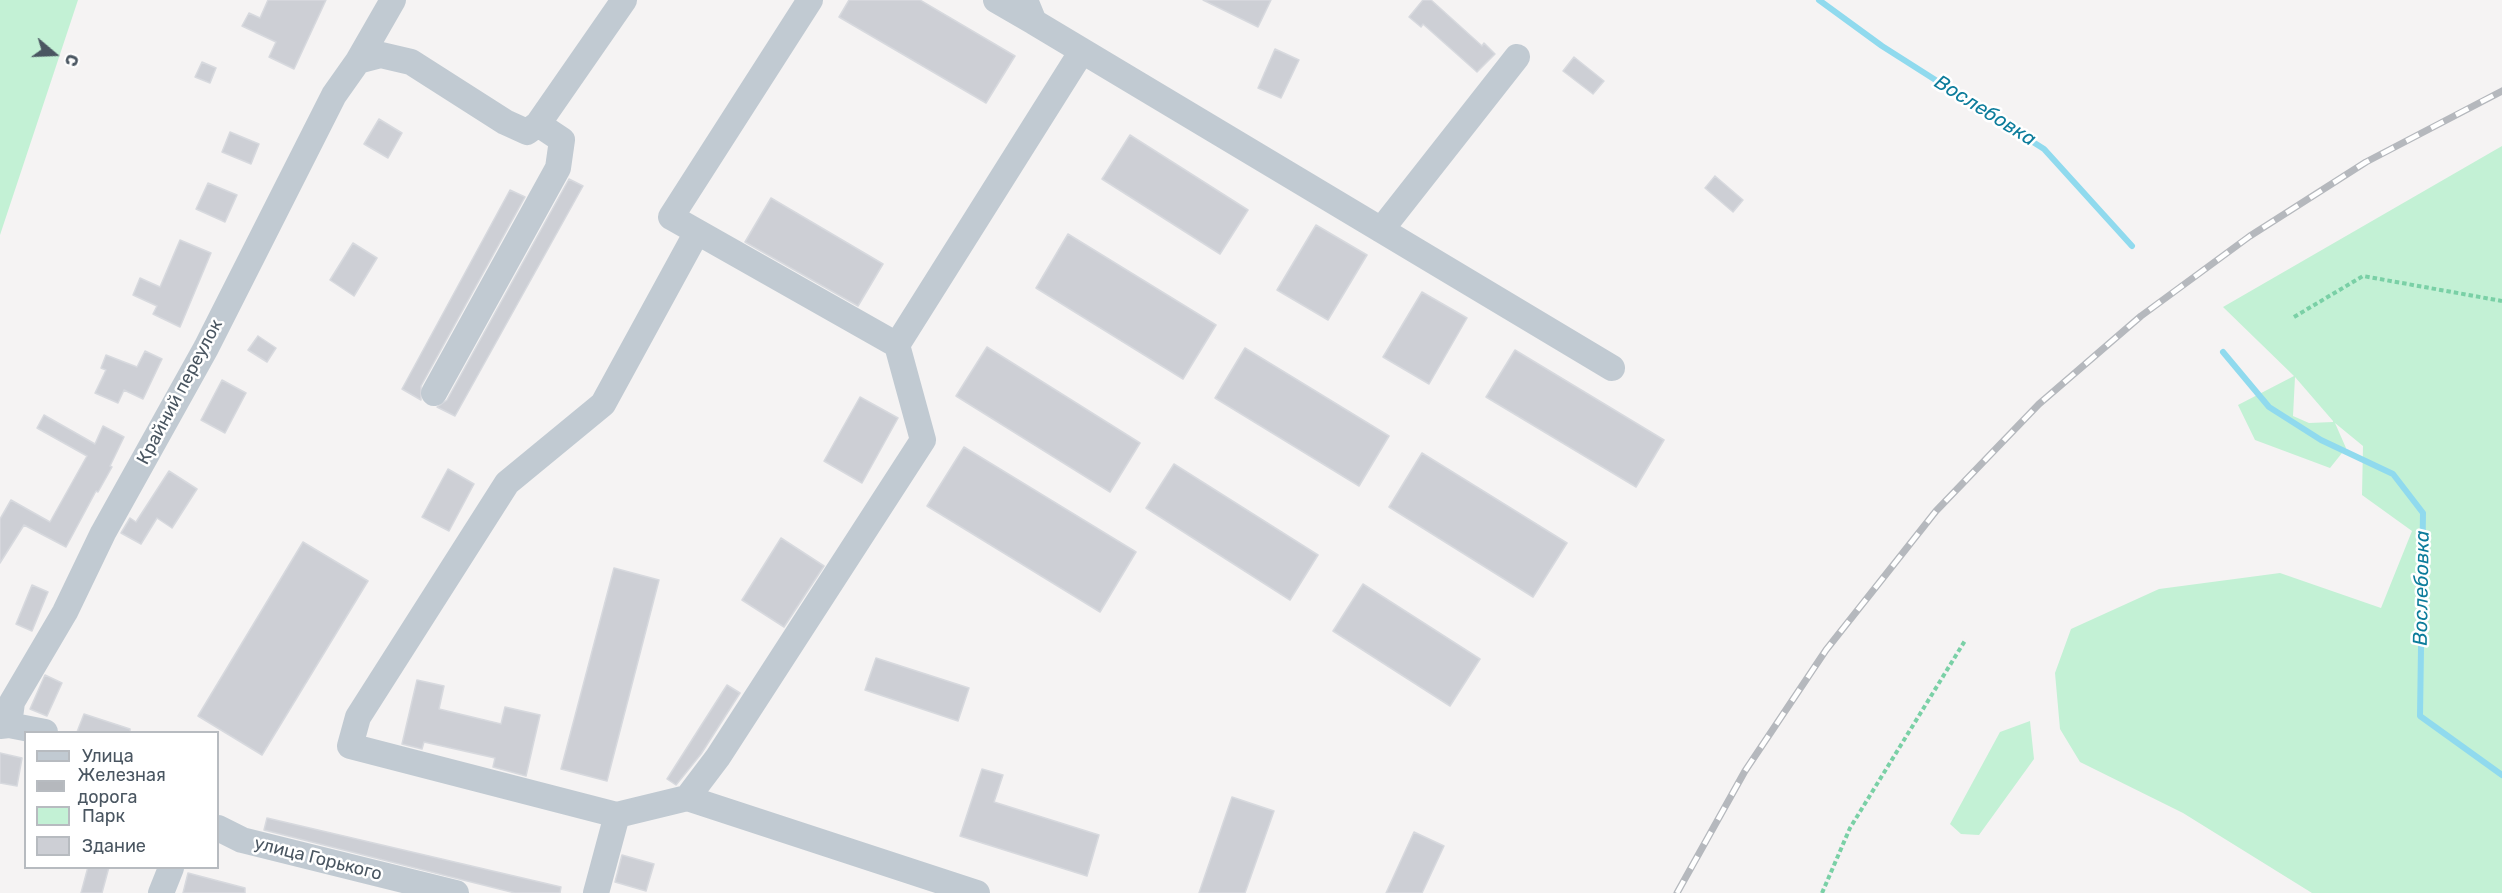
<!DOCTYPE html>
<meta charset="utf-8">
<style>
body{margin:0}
#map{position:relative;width:2502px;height:893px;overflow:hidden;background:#f5f3f3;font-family:Rubik,sans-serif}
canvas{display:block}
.legend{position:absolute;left:24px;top:731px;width:195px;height:138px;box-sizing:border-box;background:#fff;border:2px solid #b7bbc0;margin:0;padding:8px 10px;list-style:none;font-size:18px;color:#4a5661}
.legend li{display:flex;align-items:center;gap:12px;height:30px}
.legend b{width:30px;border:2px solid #b7bbc0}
.north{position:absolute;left:24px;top:24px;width:60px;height:60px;-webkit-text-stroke:4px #fff;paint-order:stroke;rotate:109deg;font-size:16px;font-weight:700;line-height:24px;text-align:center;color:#4a5661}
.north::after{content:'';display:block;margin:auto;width:21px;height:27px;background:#4a5661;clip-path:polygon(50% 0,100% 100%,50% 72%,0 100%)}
</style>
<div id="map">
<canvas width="2502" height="893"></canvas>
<ul class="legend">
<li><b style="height:8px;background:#c1cad2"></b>Улица</li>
<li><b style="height:8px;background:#b5b8bd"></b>Железная дорога</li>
<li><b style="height:16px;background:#c3f1d5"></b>Парк</li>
<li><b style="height:16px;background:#cdcfd5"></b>Здание</li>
</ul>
<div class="north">С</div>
</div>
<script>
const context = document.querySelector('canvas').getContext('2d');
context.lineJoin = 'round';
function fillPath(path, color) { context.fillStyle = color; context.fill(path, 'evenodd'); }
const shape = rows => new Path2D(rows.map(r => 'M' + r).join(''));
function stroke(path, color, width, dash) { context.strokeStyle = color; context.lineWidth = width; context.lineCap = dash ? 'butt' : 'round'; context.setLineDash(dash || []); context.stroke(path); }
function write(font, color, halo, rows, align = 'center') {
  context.font = font + ' Rubik,sans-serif'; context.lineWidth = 5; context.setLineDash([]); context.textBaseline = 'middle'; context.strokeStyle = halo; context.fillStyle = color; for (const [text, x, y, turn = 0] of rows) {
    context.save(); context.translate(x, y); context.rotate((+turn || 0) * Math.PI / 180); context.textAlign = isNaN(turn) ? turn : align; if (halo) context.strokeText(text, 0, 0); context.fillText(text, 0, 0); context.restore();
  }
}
const green = shape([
 [0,0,78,0,0,235],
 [2502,146,2502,893,2312,893,2183,813,2080,762,2060,729,2055,673,2071,629,2159,589,2280,573,2381,608,2412,531,2362,495,2363,446,2335,423,2346,448,2330,468,2255,440,2238,405,2294,376,2223,307],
 [2295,377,2333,421,2333,422,2309,423,2293,416],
 [2030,721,2034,759,1979,835,1961,834,1950,824,2000,732]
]);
const stream = shape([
 [1819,0,1882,46,2044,149,2132,246],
 [2223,352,2269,407,2321,440,2393,474,2423,513,2420,716,2502,775]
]);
const building = shape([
 [268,0,326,0,294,69,269,57,276,42,242,26,249,13,260,18,268,0],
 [849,0,920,0,1015,56,986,103,839,17,849,0],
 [1203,0,1271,0,1258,27,1203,0],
 [1423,0,1431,0,1482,46,1484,43,1495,54,1477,72,1423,24,1421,27,1409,17,1423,0],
 [1275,49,1299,60,1281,98,1258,88,1275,49],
 [1574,57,1604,81,1593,94,1563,71,1574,57],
 [202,62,216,68,210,83,195,77,202,62],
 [379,119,402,133,388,158,364,144,379,119],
 [230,132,259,144,251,164,222,152,230,132],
 [1130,135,1248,210,1220,254,1102,179,1130,135],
 [1715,176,1743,200,1733,212,1705,188,1715,176],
 [569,179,583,186,455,416,437,407,447,400,569,179],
 [208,183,237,195,225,222,196,209,208,183],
 [510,190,525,197,421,386,421,400,402,389,510,190],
 [771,198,883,264,858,306,745,242,771,198],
 [1316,225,1367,255,1328,320,1277,290,1316,225],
 [1068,234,1216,325,1183,379,1036,288,1068,234],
 [180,240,211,253,180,327,153,314,157,306,133,295,140,278,160,287,180,240],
 [353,243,377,258,354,296,330,280,353,243],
 [1422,292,1467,318,1429,384,1383,357,1422,292],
 [258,336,276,348,267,362,248,350,258,336],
 [987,347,1140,443,1110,492,956,396,987,347],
 [1245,348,1389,436,1359,486,1215,398,1245,348],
 [1515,350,1664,440,1636,487,1486,397,1515,350],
 [145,351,162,359,143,399,124,390,118,403,95,393,106,370,101,368,106,355,137,367,145,351],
 [222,380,246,393,225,433,201,420,222,380],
 [860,397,898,418,862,483,824,461,860,397],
 [44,415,95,444,103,426,124,437,110,466,112,467,98,492,96,491,66,547,24,525,0,563,0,519,11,500,50,522,87,456,37,428,44,415],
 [964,447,1136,552,1100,612,927,506,964,447],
 [1422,453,1567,543,1533,597,1389,507,1422,453],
 [1174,464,1318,555,1290,600,1146,508,1174,464],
 [448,469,474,484,449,531,422,517,448,469],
 [169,471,197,489,172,528,157,518,141,544,121,533,130,518,136,522,169,471],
 [781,538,824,566,784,627,742,600,781,538],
 [303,542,368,581,262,755,198,716,303,542],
 [614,568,659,580,607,781,561,769,614,568],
 [1363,584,1480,659,1450,706,1333,631,1363,584],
 [32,585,48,592,32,631,16,624,32,585],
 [876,658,969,688,958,721,865,690,876,658],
 [45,675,62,683,47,716,30,709,45,675],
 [417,680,444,686,439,709,501,724,505,707,540,715,526,776,493,767,495,758,424,742,422,749,402,744,417,680],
 [727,685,740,693,701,754,676,785,667,779,727,685],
 [84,714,130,729,130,732,77,732,84,714],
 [0,753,22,758,17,786,0,783,0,753],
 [982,769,1003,775,994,802,1099,835,1087,876,960,836,982,769],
 [1232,797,1274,811,1245,893,1199,893,1232,797],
 [267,818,561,887,560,893,515,893,264,830,267,818],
 [1414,832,1444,846,1422,893,1386,893,1414,832],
 [622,855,654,864,646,891,615,882,622,855],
 [88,867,109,867,102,893,81,893,88,867],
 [188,873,245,888,245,893,183,893,188,873]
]);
const path = shape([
 [2294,317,2363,276,2502,301],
 [1822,893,1850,828,1966,639]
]);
const minor = shape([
 [810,0,671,217,897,345],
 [996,0,1034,22],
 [1025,0,1034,22,1612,368],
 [358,61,381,55,411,62,505,122,527,132,538,124,624,0],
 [1381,230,1517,57],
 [434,393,558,168,562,140,538,124],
 [9,725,12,702,65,612,103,533,206,348,334,95,358,61,393,0],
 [0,726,9,725,45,732],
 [687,798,718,757,923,440,897,345,1082,51],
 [617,815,687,798,977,893],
 [218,828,242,840,456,893],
 [161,893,171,868],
 [596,893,617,815,350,746,358,717,507,483,603,404,697,232]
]);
const rail = shape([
 [1677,893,1745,771,1826,650,1936,511,2039,404,2141,316,2250,236,2366,162,2502,91]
]);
const streetNames = [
 ["Крайний переулок",180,392,-62],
 ["улица Горького",318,859,14]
];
const waterNames = [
 ["Вослебовка",1985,111,32],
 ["Вослебовка",2422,588,-89]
];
fillPath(green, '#c3f1d5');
stroke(stream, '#90daee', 6);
fillPath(building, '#cdcfd5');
stroke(building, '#d7d9de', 1.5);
stroke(path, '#7ad0a6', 4, [4.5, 3]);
stroke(minor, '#c1cad2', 26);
stroke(rail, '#b5b8bd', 7);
stroke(rail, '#fff', 4.5, [14]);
write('18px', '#4a5661', '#fff', streetNames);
write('italic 20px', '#0c7c9b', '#fff', waterNames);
</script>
